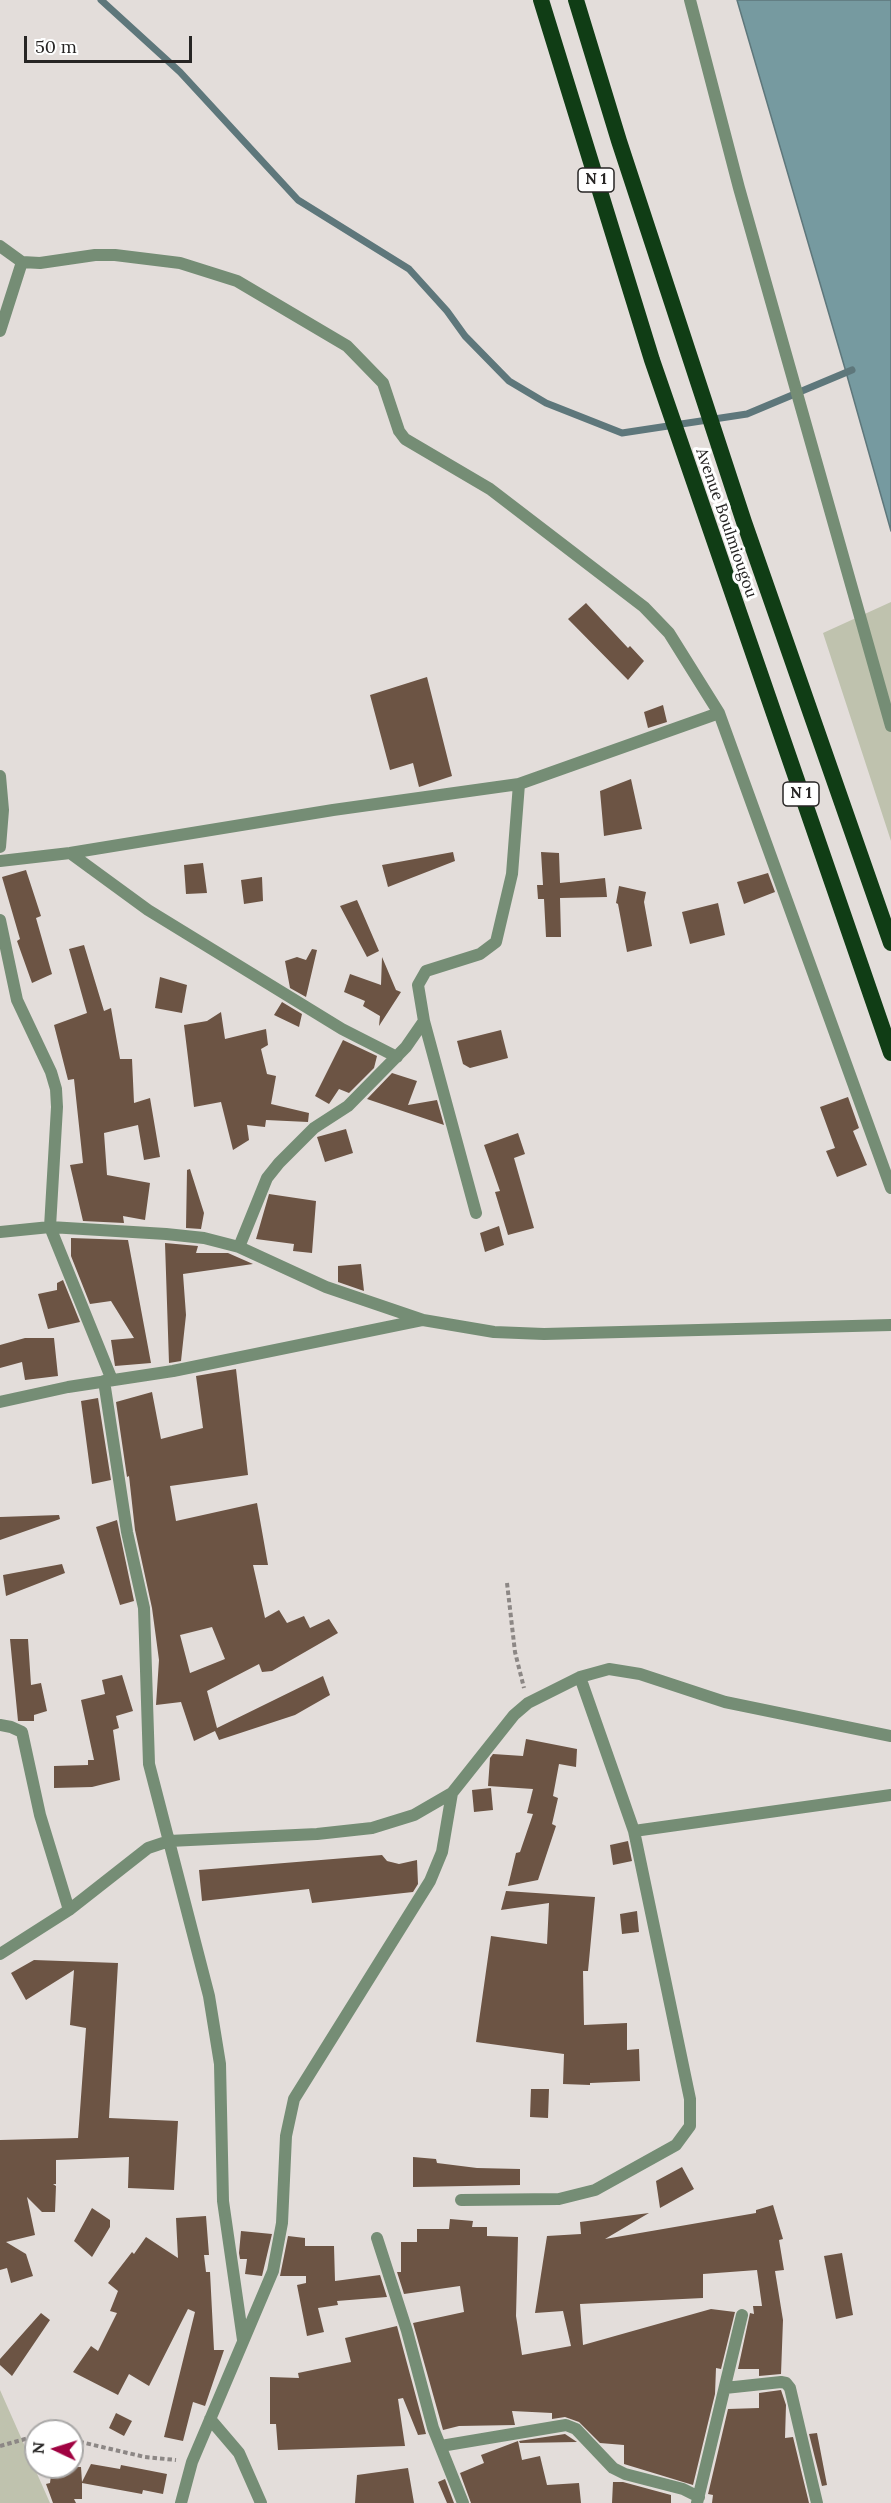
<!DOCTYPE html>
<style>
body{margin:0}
#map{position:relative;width:891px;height:2503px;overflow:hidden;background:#e3ddda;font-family:Lora,serif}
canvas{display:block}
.north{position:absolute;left:24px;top:2419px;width:60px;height:60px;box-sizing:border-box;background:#fff;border:2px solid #a9a8a7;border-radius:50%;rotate:274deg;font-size:16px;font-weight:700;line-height:24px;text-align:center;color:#272524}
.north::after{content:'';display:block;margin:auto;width:21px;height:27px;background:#a00241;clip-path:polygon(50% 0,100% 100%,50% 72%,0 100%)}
.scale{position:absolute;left:24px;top:36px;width:168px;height:27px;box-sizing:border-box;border:3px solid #272524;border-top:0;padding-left:8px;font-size:18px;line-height:21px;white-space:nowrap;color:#272524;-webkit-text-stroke:4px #fff;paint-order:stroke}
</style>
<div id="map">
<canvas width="891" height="2503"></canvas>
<div class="north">N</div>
<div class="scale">50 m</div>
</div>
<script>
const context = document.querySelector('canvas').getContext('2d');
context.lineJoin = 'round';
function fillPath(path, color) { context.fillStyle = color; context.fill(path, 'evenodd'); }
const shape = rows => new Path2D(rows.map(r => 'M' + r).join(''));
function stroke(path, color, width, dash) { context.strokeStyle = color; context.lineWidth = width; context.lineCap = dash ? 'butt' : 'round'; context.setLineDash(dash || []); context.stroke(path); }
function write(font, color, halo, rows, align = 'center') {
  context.font = font + ' Lora,serif'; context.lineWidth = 6; context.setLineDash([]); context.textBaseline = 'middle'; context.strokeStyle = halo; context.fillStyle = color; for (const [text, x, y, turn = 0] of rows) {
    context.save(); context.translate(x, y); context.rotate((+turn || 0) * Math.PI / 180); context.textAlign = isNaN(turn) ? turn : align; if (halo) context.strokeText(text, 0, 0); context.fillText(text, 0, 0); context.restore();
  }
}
const green = shape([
 [891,602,891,841,823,633],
 [0,2390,50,2503,0,2503]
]);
const water = shape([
 [737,0,891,0,891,531,846,372,737,0]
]);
const stream = shape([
 [101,0,180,72,298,200,409,269,447,311,465,336,509,381,546,403,622,433,747,414,852,370]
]);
const building = shape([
 [586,603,628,648,630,646,644,661,628,680,568,619],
 [427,677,452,776,419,787,413,763,390,770,370,695],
 [663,705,667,722,648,728,644,712],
 [631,779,642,829,604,836,600,791],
 [453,852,455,861,388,887,382,865],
 [541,852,559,853,560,883,605,878,607,897,560,898,561,937,546,937,544,899,538,899,537,885,543,885],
 [203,863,207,893,186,894,184,865],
 [26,870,41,916,36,918,52,974,32,983,17,941,20,939,2,877],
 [768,873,775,892,744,904,737,882],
 [262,877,263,901,244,904,241,880],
 [619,886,646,892,644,902,652,946,627,952,618,904,616,903],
 [357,900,379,951,367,957,340,906],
 [718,903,725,935,690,944,682,912],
 [84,945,104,1011,111,1008,120,1059,132,1059,134,1103,150,1098,160,1157,144,1160,138,1125,104,1133,107,1175,150,1183,145,1220,123,1216,124,1223,83,1221,70,1165,83,1163,74,1079,68,1080,54,1025,87,1013,69,949],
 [312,949,317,950,306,997,290,988,285,961,297,957,306,960],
 [382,957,396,990,401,992,379,1026,380,1016,363,1006,365,1001,344,992,350,974,381,985],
 [160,977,187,985,182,1013,155,1008],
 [282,1002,302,1014,299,1027,274,1015],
 [221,1012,225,1039,266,1029,268,1045,261,1049,267,1074,276,1076,271,1104,309,1113,308,1122,266,1120,265,1127,247,1125,249,1140,233,1150,221,1102,194,1107,184,1025,207,1021],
 [501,1030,508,1058,470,1068,463,1064,457,1041],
 [343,1040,377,1056,374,1068,349,1093,339,1089,329,1104,315,1096],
 [392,1073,417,1081,408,1105,437,1100,444,1125,367,1099],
 [848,1097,859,1128,853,1131,867,1165,837,1177,826,1151,835,1148,820,1107],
 [346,1129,353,1153,325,1162,317,1137],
 [518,1133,525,1154,514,1158,534,1228,508,1235,495,1192,500,1191,484,1145],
 [190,1169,204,1213,201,1229,186,1228,187,1170],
 [269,1194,316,1201,312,1253,293,1251,294,1244,256,1239],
 [499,1226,504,1245,485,1252,480,1233],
 [71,1238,128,1240,151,1363,115,1366,111,1340,134,1338,111,1301,90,1304,71,1256],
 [165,1243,198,1246,196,1253,228,1253,253,1264,183,1274,186,1315,181,1361,169,1363],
 [361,1264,364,1291,338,1282,338,1266],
 [63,1280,80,1322,48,1329,38,1294,57,1290,57,1283],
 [25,1338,54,1338,58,1376,25,1380,22,1362,0,1368,0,1345],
 [236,1369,248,1475,170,1486,176,1521,257,1503,268,1565,253,1565,265,1618,279,1610,287,1623,304,1616,310,1628,329,1619,338,1633,272,1671,262,1672,259,1664,207,1691,217,1728,323,1676,330,1695,295,1715,219,1740,215,1731,194,1741,181,1702,156,1705,159,1660,152,1608,135,1530,129,1476,127,1477,116,1402,152,1392,161,1439,203,1428,196,1376],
 [212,1627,225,1659,190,1673,180,1635],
 [98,1398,111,1480,92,1484,81,1401],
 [59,1515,60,1519,0,1540,0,1517],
 [117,1520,134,1601,120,1605,96,1527],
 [62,1564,65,1573,6,1596,3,1575],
 [10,1639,28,1639,31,1685,41,1683,47,1711,34,1715,34,1721,18,1721],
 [122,1675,133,1711,116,1716,119,1728,113,1730,120,1780,92,1787,54,1788,54,1766,88,1765,88,1760,94,1760,81,1700,105,1694,102,1680],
 [526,1739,577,1749,576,1767,559,1764,553,1796,558,1798,552,1824,556,1826,538,1880,508,1886,516,1853,520,1852,533,1814,527,1813,533,1789,488,1786,490,1758,493,1754,523,1756],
 [491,1788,493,1810,474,1812,472,1790],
 [628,1841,632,1861,613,1865,610,1845],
 [382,1855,387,1861,399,1864,417,1860,418,1884,413,1892,312,1903,309,1889,202,1901,199,1870],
 [506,1891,595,1897,588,1971,583,1971,584,2025,627,2023,627,2050,639,2049,640,2081,590,2083,590,2085,563,2084,564,2054,476,2042,491,1936,547,1944,549,1903,501,1910],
 [637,1911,639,1932,622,1934,620,1914],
 [34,1960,118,1963,109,2118,178,2121,174,2190,128,2188,129,2157,56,2160,56,2184,53,2184,56,2186,55,2212,42,2212,27,2197,35,2235,6,2242,26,2254,33,2276,11,2283,7,2268,0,2270,0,2140,78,2138,86,2028,70,2025,74,1970,26,2000,11,1973],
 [531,2089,549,2089,548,2118,530,2117],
 [413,2157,436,2159,437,2163,477,2168,520,2169,520,2185,413,2187],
 [682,2167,694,2189,660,2208,656,2181],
 [773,2205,783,2239,779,2240,784,2270,775,2271,783,2320,781,2374,759,2376,759,2369,738,2369,750,2313,754,2314,753,2306,762,2306,757,2270,703,2274,703,2298,580,2304,583,2345,711,2309,735,2312,721,2369,716,2368,715,2394,693,2485,624,2464,624,2445,600,2443,579,2422,565,2417,552,2419,552,2413,512,2411,515,2425,459,2426,443,2430,413,2323,464,2312,460,2286,404,2294,397,2272,401,2272,401,2242,417,2242,417,2229,449,2229,450,2219,473,2221,472,2227,487,2227,487,2236,518,2237,516,2316,522,2355,571,2346,563,2311,535,2313,547,2236,581,2234,580,2222,649,2213,605,2239,756,2213,756,2210],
 [92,2208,110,2220,110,2227,92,2257,74,2241],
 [206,2216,209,2255,204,2255,206,2272,210,2272,214,2350,224,2350,205,2406,193,2402,183,2441,164,2437,195,2312,188,2309,149,2386,129,2374,118,2395,73,2372,91,2346,98,2351,117,2313,110,2311,118,2291,108,2283,132,2252,134,2254,146,2237,178,2258,176,2218],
 [241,2231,272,2234,262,2276,245,2274,247,2259,240,2259,239,2253],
 [288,2236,305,2238,305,2246,334,2246,335,2281,380,2275,387,2297,337,2301,338,2305,318,2308,324,2332,307,2336,297,2285,306,2283,306,2276,280,2276],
 [842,2253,853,2315,836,2319,824,2256],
 [41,2313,50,2320,12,2376,0,2365,0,2359],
 [397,2326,426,2434,418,2435,403,2398,398,2399,405,2446,278,2450,276,2424,270,2424,270,2377,299,2378,298,2373,351,2362,345,2338],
 [781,2390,786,2405,785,2438,793,2437,809,2503,712,2503,713,2495,708,2494,709,2490,728,2409,759,2408,759,2393],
 [116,2413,132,2421,124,2436,109,2428],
 [817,2433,827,2485,822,2486,809,2434],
 [565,2434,577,2442,520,2443,519,2441],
 [518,2441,522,2460,540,2456,547,2485,579,2483,581,2503,471,2503,460,2473,484,2463,481,2455],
 [91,2464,120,2469,121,2465,167,2474,163,2494,143,2490,142,2494,82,2483,82,2499,74,2499,76,2503,53,2503,46,2484,50,2483,52,2467,81,2467,82,2482],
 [408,2468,414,2503,355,2503,357,2475],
 [445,2479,454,2503,447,2503,438,2482],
 [613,2482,623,2482,671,2495,671,2503,612,2503]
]);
const path = shape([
 [507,1583,515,1652,524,1688],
 [72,2440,145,2457,176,2460],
 [0,2446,36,2436]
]);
const minor = shape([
 [690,0,739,188,891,726],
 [0,246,22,262,40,263,95,255,115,255,180,263,237,281,347,346,383,383,399,431,405,439,490,489,644,607,669,633,719,713,891,1188],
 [0,331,22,262],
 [0,776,3,810,0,847],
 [70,853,148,910,342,1029,397,1057],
 [0,861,70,853,333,810,519,784,719,713],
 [0,920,17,1000,51,1072,56,1089,57,1107,50,1227,112,1380],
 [476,1213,424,1021,418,985,426,971,480,954,496,942,512,874,519,784],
 [0,1232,50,1227,166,1234,204,1238,239,1247,326,1287,423,1320,494,1332,544,1334,891,1325],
 [239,1247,267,1178,279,1163,314,1128,348,1106,406,1047,424,1021],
 [104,1381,127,1532,144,1608,149,1764,209,1996,220,2064,223,2201,243,2340],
 [0,1402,68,1387,173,1371,422,1320],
 [0,1725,11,1727,22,1732,40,1815,69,1910],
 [634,1831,891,1795],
 [0,1954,69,1910,148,1848,169,1841,317,1834,372,1828,414,1815,452,1793,514,1715,528,1703,580,1677,609,1669,640,1674,725,1702,891,1736],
 [461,2200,559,2199,595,2190,676,2145,690,2126,690,2099,634,1831,580,1677],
 [377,2238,407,2331,433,2428,463,2503],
 [725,2388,781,2382,786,2383,790,2388,817,2503],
 [210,2419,239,2453,261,2503],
 [441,2446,566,2425,576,2429,613,2468,625,2474,683,2489,699,2497],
 [181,2503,192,2462,273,2271,282,2223,286,2136,294,2099,430,1881,442,1852,452,1793],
 [697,2503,742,2315]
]);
const trunk = shape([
 [541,0,652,360,891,1053],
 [576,0,619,141,744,522,891,943]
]);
const shields = [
 [596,180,36],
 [801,794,36]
];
const shieldNames = [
 ["N 1",596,180],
 ["N 1",801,794]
];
const streetNames = [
 ["Avenue Boulmiougou",726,523,71]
];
fillPath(green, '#bfc2ae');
fillPath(water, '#769aa0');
stroke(water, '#5e777b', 1.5);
stroke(stream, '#5e777b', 7);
fillPath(building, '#6c5444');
stroke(path, '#8c8785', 4, [4.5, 3]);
stroke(minor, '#758d75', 12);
stroke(trunk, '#103d15', 16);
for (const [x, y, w] of shields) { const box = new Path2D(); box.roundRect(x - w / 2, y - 12, w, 24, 4.5); context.fillStyle = '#fff'; context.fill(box); stroke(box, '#272524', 1.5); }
write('bold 15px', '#272524', null, shieldNames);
write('16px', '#272524', '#fff', streetNames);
</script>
